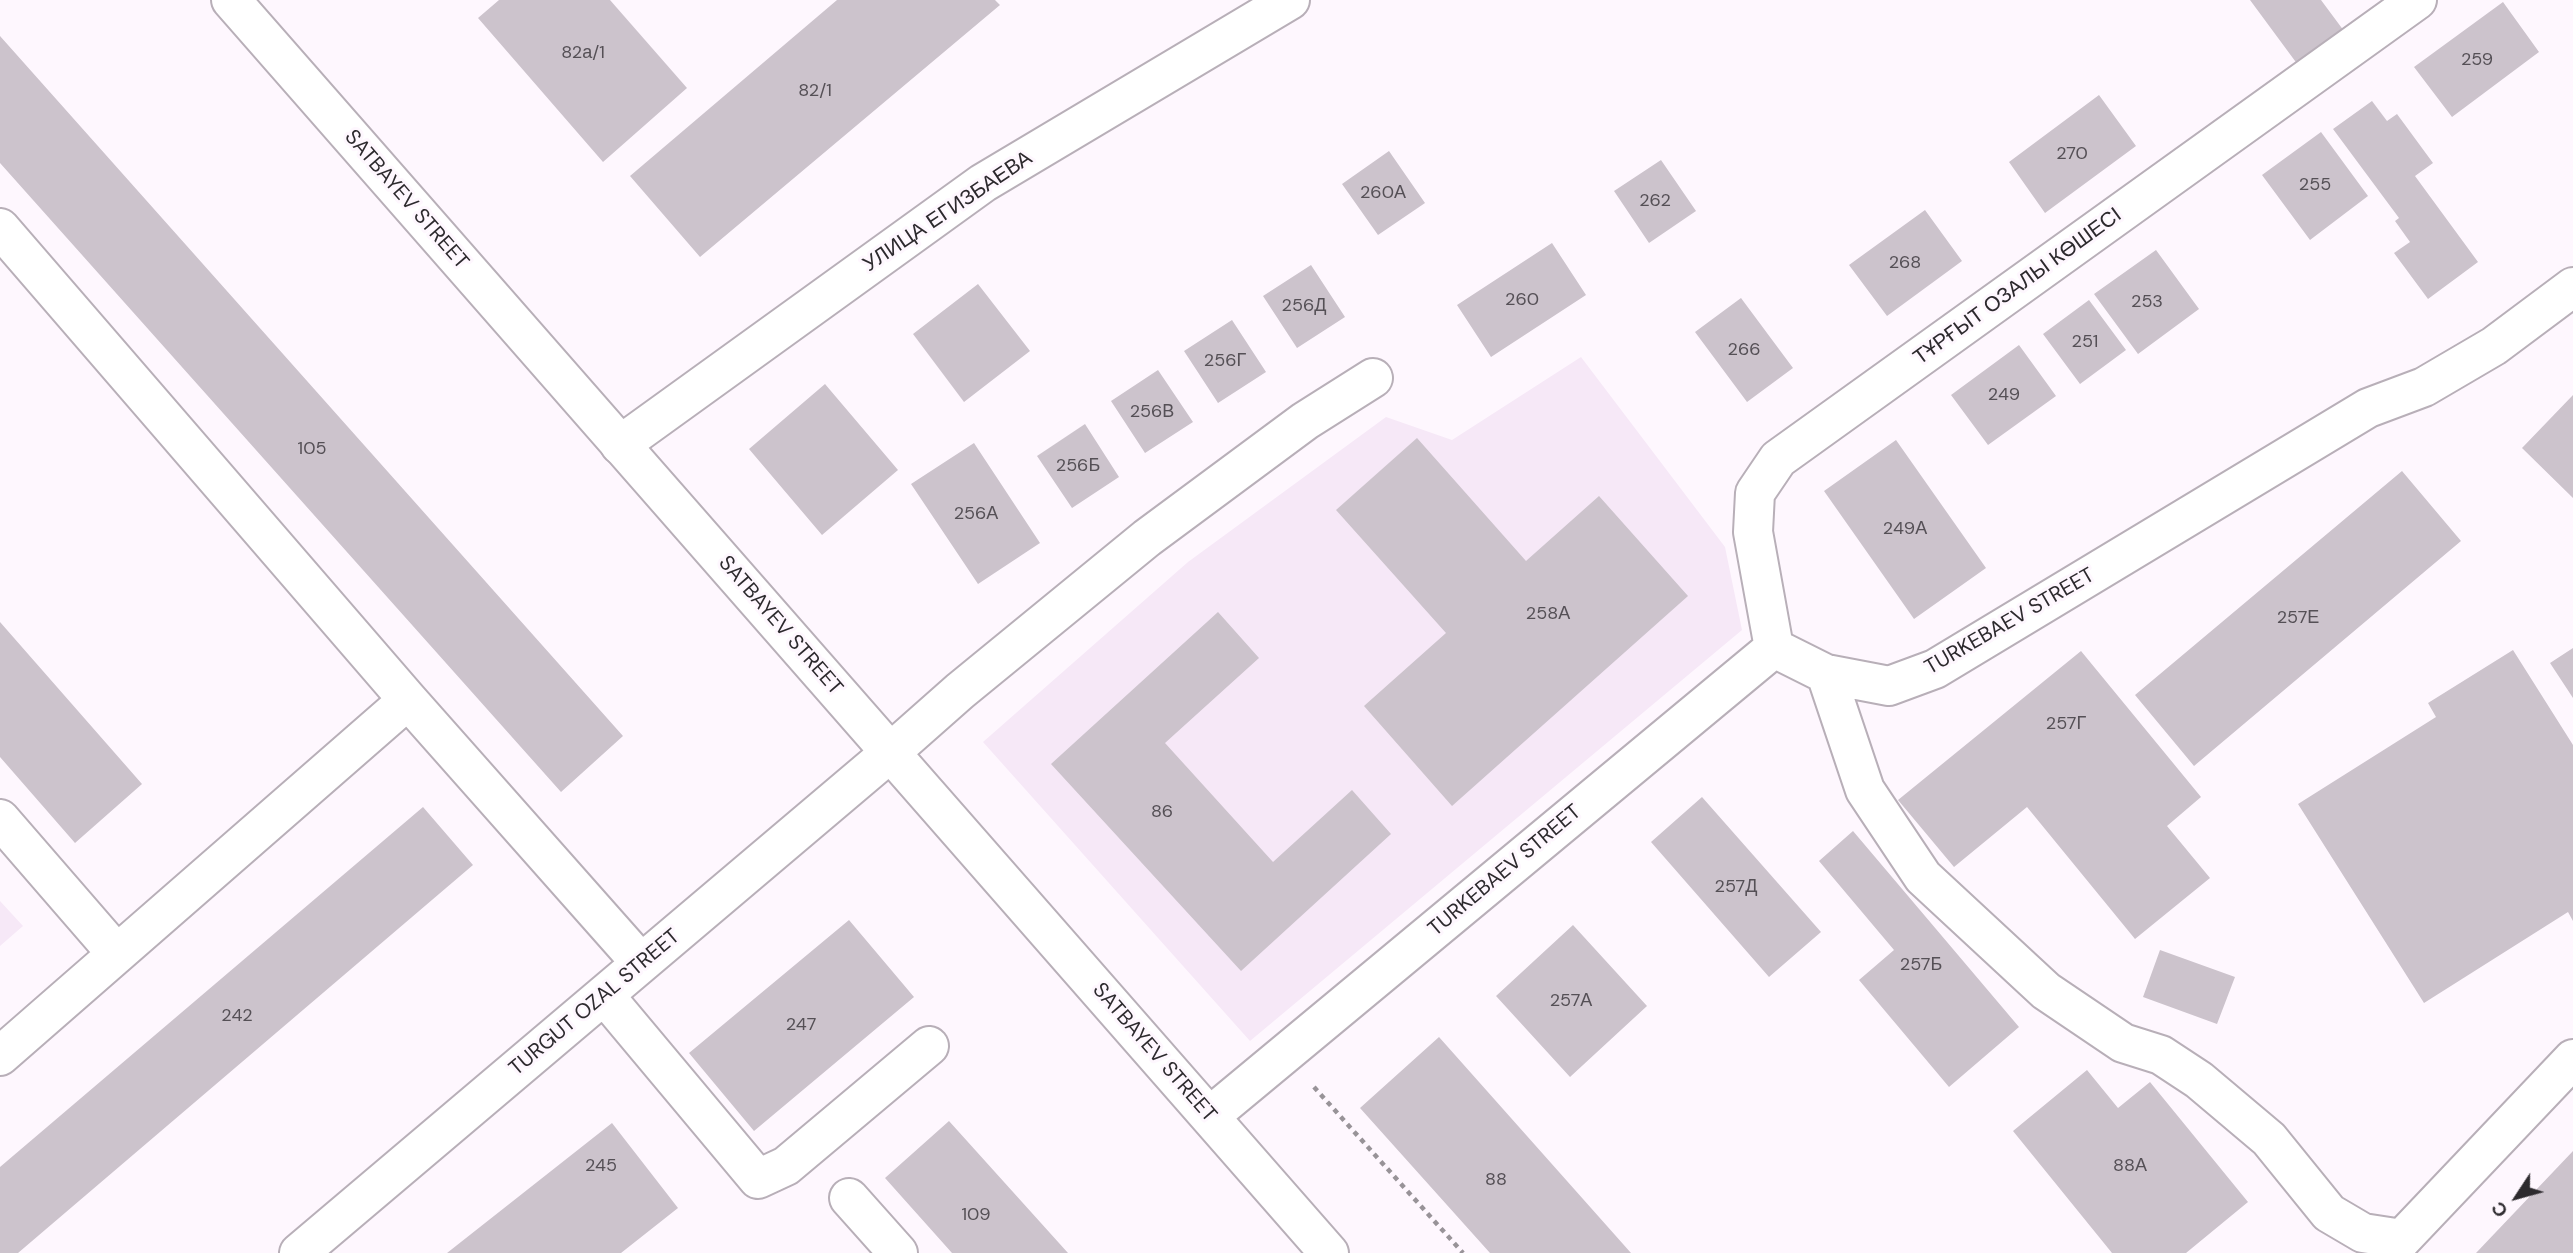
<!DOCTYPE html>
<meta charset="utf-8">
<style>
body{margin:0}
#map{position:relative;width:2573px;height:1253px;overflow:hidden;background:#fef7fe;font-family:"DM Sans",sans-serif}
canvas{display:block}
.north{position:absolute;left:2482px;top:1162px;width:70px;height:70px;-webkit-text-stroke:5px #fef7fe;paint-order:stroke;rotate:234deg;font-size:19px;font-weight:700;line-height:28px;text-align:center;color:#2d2a2e}
.north::after{content:'';display:block;margin:auto;width:24px;height:32px;background:#2d2a2e;clip-path:polygon(50% 0,100% 100%,50% 72%,0 100%)}
</style>
<div id="map">
<canvas width="2573" height="1253"></canvas>
<div class="north">С</div>
</div>
<script>
const context = document.querySelector('canvas').getContext('2d');
context.lineJoin = 'round';
function fillPath(path, color) { context.fillStyle = color; context.fill(path, 'evenodd'); }
const shape = rows => new Path2D(rows.map(r => 'M' + r).join(''));
function stroke(path, color, width, dash) { context.strokeStyle = color; context.lineWidth = width; context.lineCap = dash ? 'butt' : 'round'; context.setLineDash(dash || []); context.stroke(path); }
function write(font, color, halo, rows, align = 'center') {
  context.font = font + ' "DM Sans",sans-serif'; context.lineWidth = 6; context.setLineDash([]); context.textBaseline = 'middle'; context.strokeStyle = halo; context.fillStyle = color; for (const [text, x, y, turn = 0] of rows) {
    context.save(); context.translate(x, y); context.rotate((+turn || 0) * Math.PI / 180); context.textAlign = isNaN(turn) ? turn : align; if (halo) context.strokeText(text, 0, 0); context.fillText(text, 0, 0); context.restore();
  }
}
const built = shape([
 [1581,357,1725,547,1742,630,1250,1041,983,742,1188,562,1386,417,1452,440],
 [0,901,23,926,0,946]
]);
const building = shape([
 [499,0,610,0,687,88,603,162,478,18],
 [837,0,995,0,1000,5,700,257,630,176],
 [2250,0,2321,0,2344,31,2298,65],
 [2503,2,2539,52,2452,117,2414,67],
 [0,36,623,736,561,792,0,163],
 [2099,95,2136,146,2045,213,2009,162],
 [2372,101,2387,121,2397,114,2433,163,2415,176,2478,262,2428,299,2394,253,2410,242,2395,221,2399,218,2333,129],
 [2321,132,2368,196,2310,240,2262,175],
 [1389,151,1425,203,1378,235,1342,184],
 [1661,160,1696,211,1649,243,1614,191],
 [1925,210,1962,261,1887,316,1849,265],
 [1552,243,1586,295,1491,357,1457,305],
 [2156,250,2199,309,2138,354,2094,294],
 [1311,265,1345,317,1297,348,1263,296],
 [978,284,1030,351,964,402,913,334],
 [1741,298,1793,368,1747,402,1695,332],
 [2089,300,2126,350,2080,384,2043,334],
 [1232,320,1266,372,1218,403,1184,351],
 [2019,345,2056,396,1988,445,1951,395],
 [1158,370,1193,422,1145,453,1111,401],
 [825,384,898,470,822,535,749,449],
 [2573,395,2573,498,2522,448],
 [1085,424,1119,477,1072,508,1037,456],
 [1417,438,1526,561,1599,496,1688,596,1452,806,1364,706,1446,633,1336,510],
 [1896,440,1986,568,1914,619,1824,491],
 [974,443,1040,543,978,584,911,484],
 [2402,471,2461,541,2194,766,2135,695],
 [1218,612,1259,658,1165,743,1273,862,1352,790,1391,834,1241,971,1051,764],
 [0,622,142,784,75,843,0,757],
 [2573,648,2573,698,2550,663],
 [2513,650,2573,745,2573,921,2568,912,2424,1003,2298,804,2436,717,2428,703],
 [2081,651,2201,797,2167,826,2210,878,2135,939,2027,807,1954,867,1898,800],
 [1702,797,1821,932,1769,977,1651,842],
 [423,807,473,865,18,1253,0,1253,0,1167],
 [1853,831,2019,1027,1949,1087,1859,980,1894,950,1819,861],
 [849,920,914,997,754,1131,689,1053],
 [1573,925,1647,1006,1570,1077,1496,996],
 [2160,950,2235,977,2217,1024,2143,997],
 [1439,1037,1631,1253,1490,1253,1360,1108],
 [2087,1070,2118,1108,2150,1082,2248,1202,2186,1253,2112,1253,2013,1131],
 [949,1121,1068,1253,952,1253,885,1178],
 [612,1123,678,1208,621,1253,447,1253],
 [2573,1151,2573,1253,2476,1253]
]);
const path = shape([
 [1314,1087,1463,1253]
]);
const minor = shape([
 [0,228,408,700,641,963],
 [620,445,983,183,1290,0],
 [1774,648,1753,532,1755,493,1778,459,2417,0],
 [1774,648,1826,674,1889,686,1935,669,2368,408,2424,387,2494,346,2573,287],
 [1826,674,1865,790,1923,877,2046,991,2123,1043,2161,1055,2199,1080,2269,1139,2329,1213,2363,1233,2402,1239,2573,1059],
 [0,819,117,954],
 [604,995,758,1179,786,1166,929,1046],
 [0,1056,408,700],
 [1210,1116,1774,648],
 [849,1198,898,1253],
 [299,1253,891,752,960,691,1147,538,1305,421,1373,378]
]);
const major = shape([
 [231,0,1329,1253]
]);
const numberNames = [
 ["82а/1",583,53],
 ["259",2477,60],
 ["82/1",815,91],
 ["270",2072,154],
 ["255",2315,185],
 ["260А",1383,193],
 ["262",1655,201],
 ["268",1905,263],
 ["260",1522,300],
 ["253",2147,302],
 ["256Д",1304,306],
 ["251",2085,342],
 ["266",1744,350],
 ["256Г",1225,361],
 ["249",2004,395],
 ["256В",1152,412],
 ["105",312,449],
 ["256Б",1078,466],
 ["256А",976,514],
 ["249А",1905,529],
 ["258А",1548,614],
 ["257Е",2298,618],
 ["257Г",2066,724],
 ["86",1162,812],
 ["257Д",1736,887],
 ["257Б",1921,965],
 ["257А",1571,1001],
 ["242",237,1016],
 ["247",801,1025],
 ["245",601,1166],
 ["88А",2130,1166],
 ["88",1496,1180],
 ["109",976,1215]
];
const streetNames = [
 ["SATBAYEV STREET",406,200,49],
 ["УЛИЦА ЕГИЗБАЕВА",948,212,-34],
 ["ТҰРҒЫТ ОЗАЛЫ КӨШЕСІ",2018,287,-36],
 ["TURKEBAEV STREET",2010,622,-30],
 ["SATBAYEV STREET",780,626,49],
 ["TURKEBAEV STREET",1505,871,-40],
 ["TURGUT OZAL STREET",595,1003,-40],
 ["SATBAYEV STREET",1154,1053,49]
];
fillPath(built, '#f6e8f7');
fillPath(building, '#ccc3cc');
stroke(minor, '#b8afb8', 42);
stroke(major, '#b8afb8', 42);
stroke(path, '#989398', 4.5, [5, 5]);
stroke(minor, '#fff', 38);
stroke(major, '#fff', 38);
write('18px', '#555056', null, numberNames);
write('21px', '#2d2a2e', '#fef7fe', streetNames);
</script>
